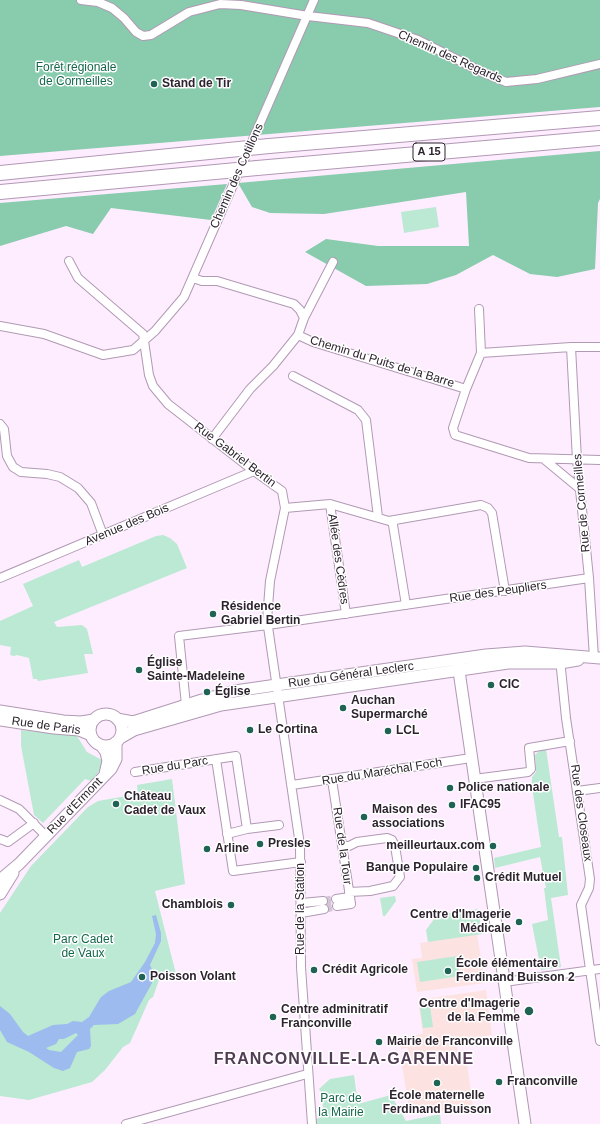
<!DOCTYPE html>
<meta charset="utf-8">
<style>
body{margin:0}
canvas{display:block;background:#fdedfe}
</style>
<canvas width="600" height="1124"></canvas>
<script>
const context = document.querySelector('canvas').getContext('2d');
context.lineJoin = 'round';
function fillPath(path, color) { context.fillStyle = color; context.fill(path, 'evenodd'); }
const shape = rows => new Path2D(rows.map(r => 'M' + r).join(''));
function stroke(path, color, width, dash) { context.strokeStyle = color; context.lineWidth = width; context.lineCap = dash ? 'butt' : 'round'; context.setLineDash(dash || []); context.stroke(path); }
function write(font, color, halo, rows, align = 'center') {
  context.font = font + ' Helvetica,sans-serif'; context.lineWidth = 3; context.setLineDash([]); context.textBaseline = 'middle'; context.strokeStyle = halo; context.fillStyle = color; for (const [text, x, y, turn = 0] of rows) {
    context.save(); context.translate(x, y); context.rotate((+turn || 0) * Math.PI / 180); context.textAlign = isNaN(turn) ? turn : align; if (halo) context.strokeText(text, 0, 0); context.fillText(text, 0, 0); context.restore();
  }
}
const education = shape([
 [477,934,485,983,417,992,412,959,422,958,420,943],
 [486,990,492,1035,456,1041,458,1051,465,1050,473,1107,420,1114,412,1112,409,1108,401,1059,410,1058,408,1048,401,1049,400,1037,423,1034,418,1000]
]);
const green = shape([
 [436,207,439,227,404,233,401,212],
 [163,535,170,538,177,544,187,568,54,622,57,627,82,625,87,629,93,654,84,654,88,673,38,681,37,679,33,679,29,658,17,655,14,656,10,655,11,647,0,645,0,621,33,606,23,584,79,560,82,567,156,536],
 [21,730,77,736,87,752,102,760,100,770,91,781,85,779,43,823,34,815,21,746],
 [546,749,559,837,562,837,568,895,551,898,561,967,541,970,532,924,548,920,544,888,546,888,540,857,495,868,494,858,541,847,532,787,532,777,536,772,535,755,539,751],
 [172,779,185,884,155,891,176,974,164,976,159,980,153,997,149,1000,130,1043,123,1047,105,1070,92,1082,29,1100,0,1096,0,913,31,866,88,807,98,801,138,794,137,785],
 [395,896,396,901,385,916,383,916,380,898],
 [478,909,482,934,428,942,426,930,437,915],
 [457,956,460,976,420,982,417,962],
 [430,1006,433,1027,423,1028,420,1008],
 [354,1075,358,1104,391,1095,406,1121,440,1114,441,1124,315,1124,315,1120,320,1117,323,1111,322,1093,319,1089,330,1079]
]);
const forest = shape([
 [0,0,600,0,600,107,0,156],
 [600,151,600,199,598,203,595,269,557,277,530,274,493,255,456,275,427,284,366,286,305,252,326,239,378,246,469,246,466,192,324,214,270,213,252,207,238,183],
 [227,184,211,220,111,208,93,234,66,226,0,246,0,203]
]);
const water = shape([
 [156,915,161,933,161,941,150,965,153,972,152,983,135,1014,118,1024,94,1025,90,1029,91,1046,89,1049,77,1052,70,1068,63,1071,54,1068,29,1052,7,1042,0,1030,0,1006,10,1014,23,1032,28,1036,53,1025,67,1024,73,1021,82,1022,89,1017,101,997,109,991,131,982,145,962,155,943,156,934,152,916],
 [76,1033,78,1035,61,1052,49,1050,46,1048,56,1044,59,1039,64,1039]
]);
const streetTunnel = shape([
 [323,901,336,899],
 [324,909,337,906]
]);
const street = shape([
 [81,0,98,2,112,8,124,18,136,32,143,36,151,35,189,12,220,4,241,5,308,16,368,23,418,40,482,72,506,82,537,79,600,64],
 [69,261,78,278,143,334,149,375,153,386,168,404,254,471,282,491,285,508,270,581,267,620,300,845,301,967,312,1124],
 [193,278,202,281,217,281,294,304,300,310,304,318],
 [479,309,481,353],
 [0,326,44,334,103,355,133,350,155,331,184,297,314,0],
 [298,335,313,342,466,389,453,428,455,435,529,458,600,460],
 [571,347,577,460,589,578,594,658],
 [293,376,358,410,366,420,378,517],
 [466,389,481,353,571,347,600,347],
 [0,424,4,429,7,456,13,467,21,472,47,474,60,477,78,488,91,503,103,535],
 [212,439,250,389,273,366,298,335,304,318,333,262],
 [545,460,580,489],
 [330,504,346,614],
 [285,508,330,504,389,521,481,505,488,508,492,513,505,591],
 [394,520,393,525,406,605],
 [0,578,254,471],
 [560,659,566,718,590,879,589,888,581,905,600,1041],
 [186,705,179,636,268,625,589,578],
 [216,759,233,871,301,862],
 [135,772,236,756,247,829,279,825],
 [474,779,528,772,531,769,529,748,570,741],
 [332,780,350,897,336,899],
 [292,785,471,758],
 [577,791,600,788],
 [0,800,19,809,46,836],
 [227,834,247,829],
 [0,839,8,842,34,823],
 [342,846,349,846,357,842,387,838,392,840,395,846,400,877,393,886,370,891,349,892],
 [302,903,323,901],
 [337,906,351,904,350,897],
 [301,913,324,909],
 [504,982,600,969],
 [126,1124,307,1074]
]);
const secondary = shape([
 [458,664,525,1124],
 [0,711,63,721,81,722,94,720],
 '90 730a16 16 0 1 1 32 0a16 16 0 1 1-32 0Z',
 [117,719,133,722,202,700,235,691,486,655,525,652,600,658],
 [0,720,54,728,79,730,91,735],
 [120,738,134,730,221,705,508,663,560,663,578,660],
 [101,745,106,752,108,761,105,774],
 [0,880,19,864,111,769,116,759,116,742],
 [0,894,13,873]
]);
const highway = shape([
 [269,146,600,118],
 [257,168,600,138],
 [0,173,229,150],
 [0,192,226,171]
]);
const highwayBridge = shape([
 [229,150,269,146],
 [226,171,257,168]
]);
const markers = [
 [154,84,4,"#1f6355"],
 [213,614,4,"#1f6355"],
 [139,670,4,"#1f6355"],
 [491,685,4,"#1f6355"],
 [207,692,4,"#1f6355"],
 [343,708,4,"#1f6355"],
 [250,730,4,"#1f6355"],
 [388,731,4,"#1f6355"],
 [450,788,4,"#1f6355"],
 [116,804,4,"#1f6355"],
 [452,805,4,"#1f6355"],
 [364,817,4,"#1f6355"],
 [260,844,4,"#1f6355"],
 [493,846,4,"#1f6355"],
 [207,849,4,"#1f6355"],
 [476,868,4,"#1f6355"],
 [477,878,4,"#1f6355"],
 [231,905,4,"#1f6355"],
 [519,922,4,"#1f6355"],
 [314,970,4,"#1f6355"],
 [448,971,4,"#1f6355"],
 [142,977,4,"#1f6355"],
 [529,1011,5,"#1f6355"],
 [273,1017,4,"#1f6355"],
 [379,1042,4,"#1f6355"],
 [499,1082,4,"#1f6355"],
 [437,1083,4,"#1f6355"]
];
const shields = [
 [429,152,32]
];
const shieldNames = [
 ["A 15",429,152]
];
const streetNames = [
 ["Chemin des Regards",450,57,24],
 ["Chemin des Cotillons",237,176,-66],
 ["Chemin du Puits de la Barre",382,362,17],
 ["Rue Gabriel Bertin",235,455,37],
 ["Rue de Cormeilles",582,503,-95],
 ["Avenue des Bois",127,525,-23],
 ["Allée des Cèdres",338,559,82],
 ["Rue des Peupliers",498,592,-8],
 ["Rue du Général Leclerc",351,675,-8],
 ["Rue de Paris",46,726,8],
 ["Rue du Parc",175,766,-9],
 ["Rue du Maréchal Foch",382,772,-9],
 ["Rue d'Ermont",75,806,-46],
 ["Rue des Closeaux",581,813,82],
 ["Rue de la Tour",342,846,82],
 ["Rue de la Station",301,909,-90]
];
const parkNames = [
 ["Forêt régionale",76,68],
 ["de Cormeilles",76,82],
 ["Parc Cadet",83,940],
 ["de Vaux",83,954],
 ["Parc de",341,1099],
 ["la Mairie",341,1113]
];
const poiNames = [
 ["Stand de Tir",162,84],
 ["Résidence",221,607],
 ["Gabriel Bertin",221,621],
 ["Église",147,663],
 ["Sainte-Madeleine",147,677],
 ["CIC",499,685],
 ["Église",215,692],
 ["Auchan",351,701],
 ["Supermarché",351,715],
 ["Le Cortina",258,730],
 ["LCL",396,731],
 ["Police nationale",458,788],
 ["Château",124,797],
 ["Cadet de Vaux",124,811],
 ["IFAC95",460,805],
 ["Maison des",372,810],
 ["associations",372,824],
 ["Presles",268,844],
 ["meilleurtaux.com",485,846,"right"],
 ["Arline",215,849],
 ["Banque Populaire",468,868,"right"],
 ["Crédit Mutuel",485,878],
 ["Chamblois",223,905,"right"],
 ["Centre d'Imagerie",511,915,"right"],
 ["Médicale",511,929,"right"],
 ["École élémentaire",456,964],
 ["Ferdinand Buisson 2",456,978],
 ["Crédit Agricole",322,970],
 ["Poisson Volant",150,977],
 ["Centre d'Imagerie",520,1004,"right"],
 ["de la Femme",520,1018,"right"],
 ["Centre adminitratif",281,1010],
 ["Franconville",281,1024],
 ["Mairie de Franconville",387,1042],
 ["Franconville",507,1082],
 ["École maternelle",437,1096,"center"],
 ["Ferdinand Buisson",437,1110,"center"]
];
const districtNames = [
 ["FRANCONVILLE-LA-GARENNE",344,1060]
];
fillPath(education, '#fde2e2');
fillPath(green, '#bbe9d3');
fillPath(forest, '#88cbad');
fillPath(water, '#9dbbee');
stroke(streetTunnel, '#d3c5d4', 8, [8, 4]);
stroke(street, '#b199b4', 10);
stroke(secondary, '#b199b4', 13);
stroke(highway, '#b199b4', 16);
stroke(street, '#fff', 8);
stroke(secondary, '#fff', 11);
stroke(highway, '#fff', 14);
stroke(highwayBridge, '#b199b4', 16, []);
stroke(highwayBridge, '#fff', 14);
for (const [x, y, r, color] of markers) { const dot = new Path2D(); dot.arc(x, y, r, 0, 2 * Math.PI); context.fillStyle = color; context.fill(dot); stroke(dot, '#fff', 1.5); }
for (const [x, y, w] of shields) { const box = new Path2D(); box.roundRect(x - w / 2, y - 9, w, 18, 3); context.fillStyle = '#fff'; context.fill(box); stroke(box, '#2d232e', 1); }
write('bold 11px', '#2d232e', null, shieldNames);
write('12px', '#2d232e', '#fff', streetNames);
write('12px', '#15674b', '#fff', parkNames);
write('bold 12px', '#2d232e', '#fff', poiNames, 'left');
context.letterSpacing = '1px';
write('bold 16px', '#513d54', '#fff', districtNames);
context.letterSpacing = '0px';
</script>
